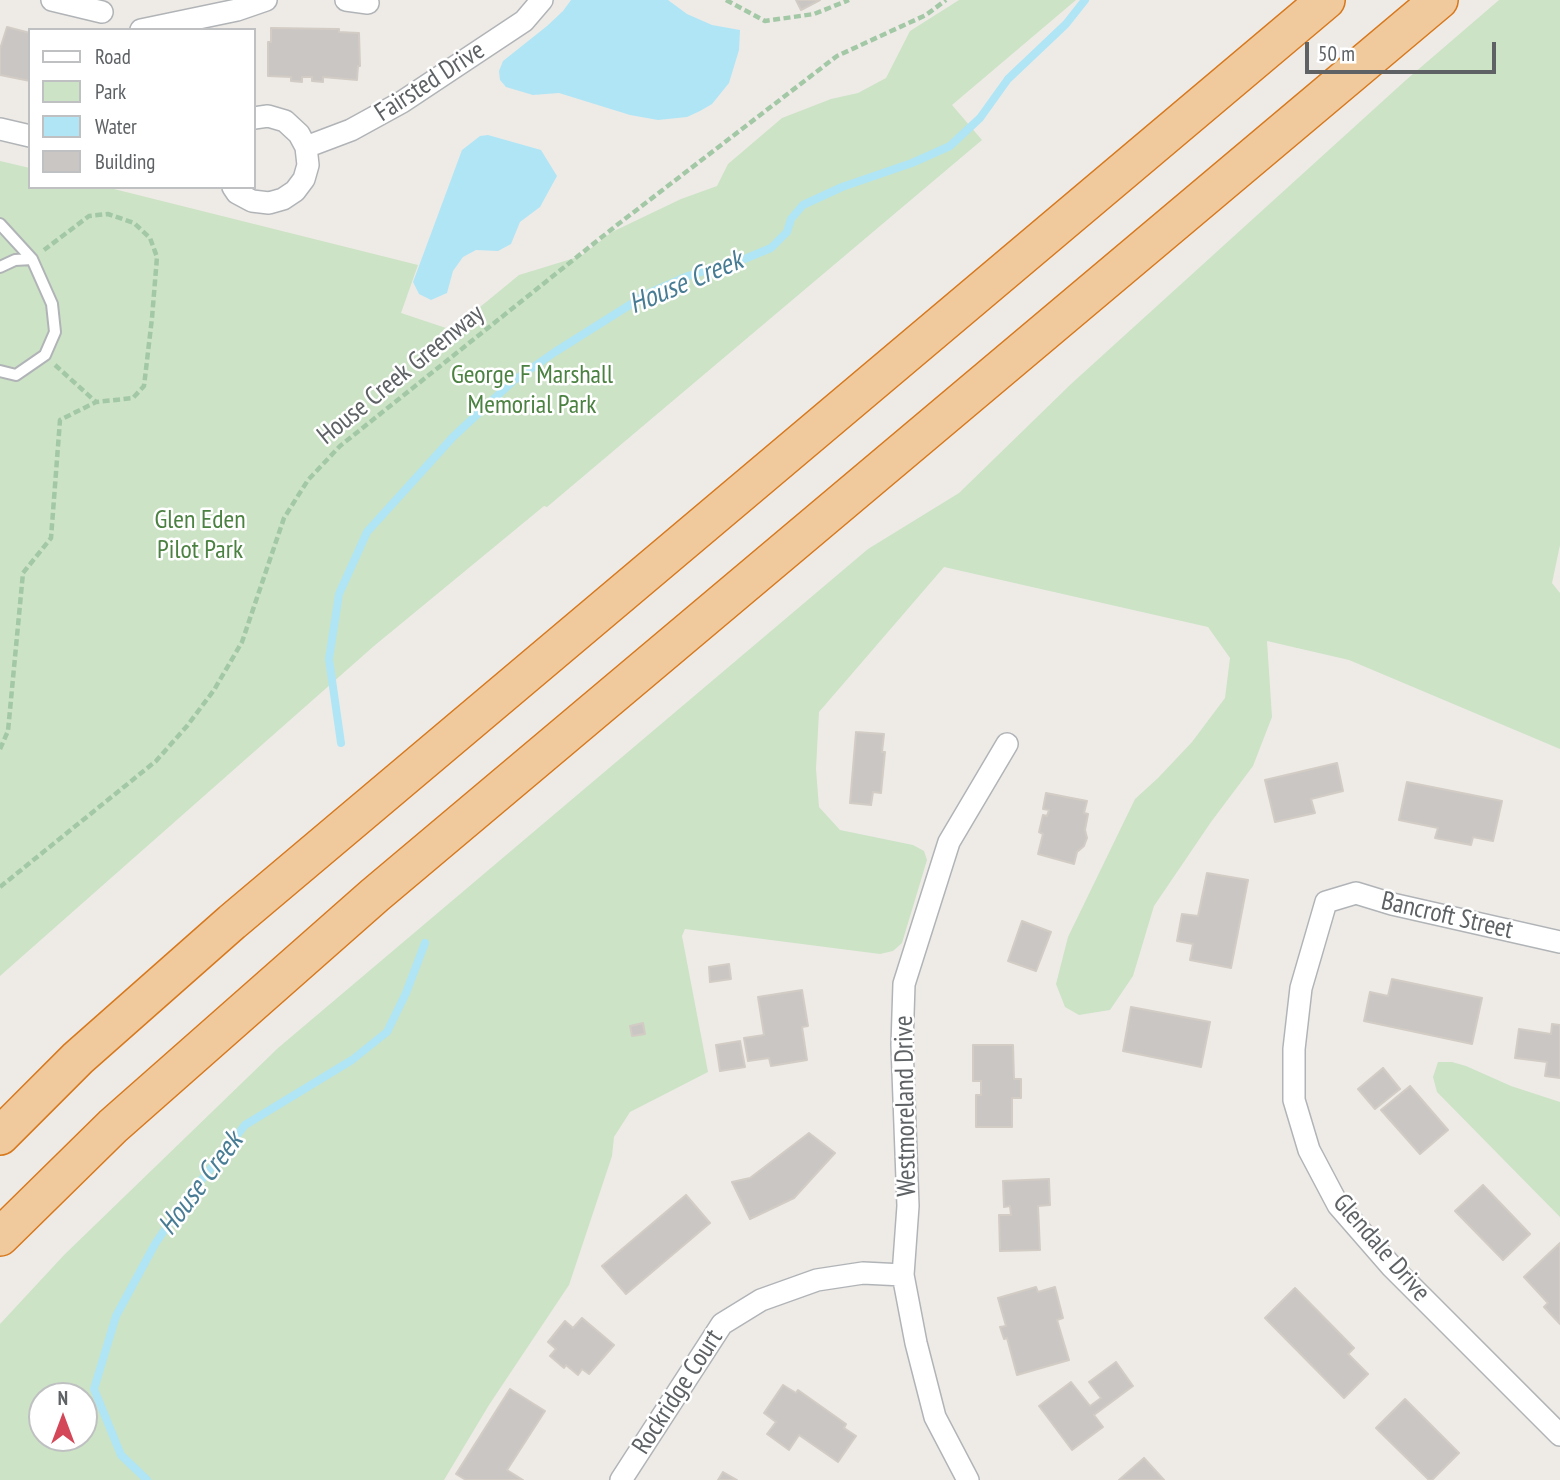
<!DOCTYPE html>
<style>
body{margin:0}
#map{position:relative;width:1560px;height:1480px;overflow:hidden;background:#eeebe7;font-family:"PT Sans Narrow",sans-serif}
canvas{display:block}
.legend{position:absolute;left:28px;top:28px;width:228px;height:161px;box-sizing:border-box;background:#fff;border:2px solid #bfc0c1;margin:0;padding:9px 12px;list-style:none;font-size:21px;color:#5e6265}
.legend li{display:flex;align-items:center;gap:14px;height:35px}
.legend b{width:35px;border:2px solid #bfc0c1}
.north{position:absolute;left:28px;top:1382px;width:70px;height:70px;box-sizing:border-box;background:#fff;border:2px solid #bfc0c1;border-radius:50%;rotate:0deg;font-size:19px;font-weight:700;line-height:28px;text-align:center;color:#5e6265}
.north::after{content:'';display:block;margin:auto;width:24px;height:32px;background:#d44758;clip-path:polygon(50% 0,100% 100%,50% 72%,0 100%)}
.scale{position:absolute;left:1305px;top:42px;width:191px;height:32px;box-sizing:border-box;border:4px solid #5e6265;border-top:0;padding-left:9px;font-size:21px;line-height:24px;white-space:nowrap;color:#5e6265;-webkit-text-stroke:5px #fff;paint-order:stroke}
</style>
<div id="map">
<canvas width="1560" height="1480"></canvas>
<ul class="legend">
<li><b style="height:9px;background:#fff"></b>Road</li>
<li><b style="height:19px;background:#cce3c6"></b>Park</li>
<li><b style="height:19px;background:#b0e5f5"></b>Water</li>
<li><b style="height:19px;background:#cac6c3"></b>Building</li>
</ul>
<div class="north">N</div>
<div class="scale">50 m</div>
</div>
<script>
const context = document.querySelector('canvas').getContext('2d');
context.lineJoin = 'round';
function fillPath(path, color) { context.fillStyle = color; context.fill(path, 'evenodd'); }
const shape = rows => new Path2D(rows.map(r => 'M' + r).join(''));
function stroke(path, color, width, dash) { context.strokeStyle = color; context.lineWidth = width; context.lineCap = dash ? 'butt' : 'round'; context.setLineDash(dash || []); context.stroke(path); }
function write(font, color, halo, rows, align = 'center') {
  context.font = font + ' "PT Sans Narrow",sans-serif'; context.lineWidth = 5; context.setLineDash([]); context.textBaseline = 'middle'; context.strokeStyle = halo; context.fillStyle = color; for (const [text, x, y, turn = 0] of rows) {
    context.save(); context.translate(x, y); context.rotate((+turn || 0) * Math.PI / 180); context.textAlign = isNaN(turn) ? turn : align; if (halo) context.strokeText(text, 0, 0); context.fillText(text, 0, 0); context.restore();
  }
}
const green = shape([
 [959,0,1076,0,952,105,982,140,547,507,544,506,374,646,0,976,0,161,30,168,30,187,106,187,418,265,401,313,452,330,519,275,581,256,612,232,681,199,717,186,728,164,782,118,831,99,858,93,886,78,910,31],
 [1499,0,1560,0,1560,545,1552,583,1560,593,1560,749,1349,660,1267,641,1272,717,1253,766,1211,822,1154,906,1133,976,1110,1010,1079,1015,1065,1007,1056,984,1068,937,1135,799,1158,778,1192,742,1225,698,1230,658,1208,627,944,567,819,712,816,769,819,807,840,830,913,845,924,851,927,860,902,943,893,951,880,954,685,929,682,936,708,1072,630,1112,614,1137,612,1156,569,1285,489,1405,444,1480,0,1480,0,1324,64,1255,278,1048,868,549,959,493,1071,384,1406,80],
 [42,1396,84,1396,84,1438,42,1438],
 [1438,1062,1452,1062,1466,1066,1511,1086,1560,1102,1560,1217,1437,1092,1433,1077]
]);
const water = shape([
 [571,0,668,0,687,14,712,25,740,30,739,50,729,83,712,104,700,111,687,117,658,120,630,115,559,93,533,95,506,87,500,80,499,71,503,61,547,26,563,11],
 [488,135,541,150,557,176,540,207,520,222,511,244,498,251,476,250,463,257,453,271,447,293,431,300,419,294,413,282,462,150,480,136]
]);
const stream = shape([
 [341,743,329,659,339,594,367,532,453,437,513,381,555,352,647,294,688,276,742,260,771,248,787,232,791,219,803,205,842,187,912,163,950,146,980,118,1008,79,1066,24,1085,0],
 [147,1480,121,1455,94,1389,116,1316,155,1244,181,1206,245,1125,352,1060,387,1032,406,993,425,943]
]);
const building = shape([
 [796,0,820,0,801,10,796,0],
 [7,27,30,33,30,81,0,75,0,49,7,27],
 [271,28,339,29,339,32,359,33,360,66,358,66,357,80,323,77,323,82,312,81,312,77,302,77,302,82,291,81,291,77,268,76,268,42,271,42,271,28],
 [856,732,884,734,882,752,885,752,881,793,873,792,871,805,850,803,856,732],
 [1337,763,1343,791,1311,799,1315,813,1275,822,1265,780,1337,763],
 [1407,782,1502,801,1493,841,1473,837,1471,845,1435,838,1438,828,1399,820,1407,782],
 [1046,793,1087,801,1084,813,1088,814,1085,830,1087,838,1084,846,1077,852,1074,864,1038,854,1043,834,1039,832,1043,815,1047,816,1049,810,1043,809,1046,793],
 [1207,873,1248,880,1231,968,1190,960,1193,944,1177,941,1182,914,1198,916,1207,873],
 [1022,921,1051,932,1036,971,1008,961,1022,921],
 [729,964,731,979,710,982,709,967,729,964],
 [1392,979,1482,998,1472,1044,1364,1021,1370,992,1388,996,1392,979],
 [802,990,808,1026,802,1027,807,1060,771,1066,769,1058,748,1061,744,1038,764,1035,758,997,802,990],
 [1131,1007,1210,1022,1201,1067,1123,1051,1131,1007],
 [643,1023,645,1034,632,1036,630,1026,643,1023],
 [1552,1024,1560,1025,1560,1078,1545,1076,1547,1062,1515,1058,1519,1029,1551,1034,1552,1024],
 [740,1041,745,1067,720,1071,716,1045,740,1041],
 [973,1045,1013,1045,1014,1079,1021,1079,1021,1098,1012,1098,1012,1127,976,1127,976,1095,981,1095,981,1081,973,1081,973,1045],
 [1383,1068,1400,1089,1375,1109,1358,1089,1383,1068],
 [1410,1086,1448,1130,1420,1154,1381,1110,1410,1086],
 [809,1133,835,1153,794,1198,750,1219,732,1182,750,1178,809,1133],
 [1049,1179,1050,1205,1038,1206,1040,1250,1000,1251,999,1215,1011,1215,1010,1206,1004,1207,1003,1181,1049,1179],
 [1483,1185,1530,1234,1503,1260,1455,1211,1483,1185],
 [686,1195,710,1223,626,1294,602,1266,686,1195],
 [1560,1243,1560,1324,1544,1307,1548,1303,1524,1277,1560,1243],
 [1036,1287,1038,1292,1055,1287,1063,1318,1057,1320,1069,1360,1017,1375,1007,1338,1004,1339,1000,1327,1006,1326,998,1298,1036,1287],
 [1295,1288,1354,1348,1348,1354,1368,1374,1344,1398,1265,1318,1295,1288],
 [582,1318,614,1345,589,1374,582,1369,578,1375,566,1365,564,1368,550,1356,556,1349,548,1342,565,1321,573,1328,582,1318],
 [1116,1362,1133,1386,1094,1415,1103,1427,1072,1450,1039,1406,1071,1382,1090,1406,1101,1398,1089,1382,1116,1362],
 [783,1385,796,1393,798,1390,846,1424,844,1428,856,1436,838,1462,799,1435,789,1450,767,1434,776,1422,764,1413,783,1385],
 [510,1389,545,1411,507,1470,523,1480,466,1480,456,1474,510,1389],
 [1405,1399,1459,1453,1432,1480,1429,1480,1376,1428,1405,1399],
 [1144,1458,1164,1480,1119,1480,1144,1458],
 [723,1472,737,1480,718,1480,723,1472]
]);
const path = shape([
 [726,0,765,21,814,14,849,0],
 [55,365,96,402],
 [0,749,8,731,23,573,51,538,60,420,96,402,133,398,144,386,152,318,157,257,150,238,134,223,108,214,89,216,44,250],
 [0,887,156,761,187,726,214,690,242,642,284,518,308,480,340,446,617,225,837,56,926,15,946,0]
]);
const lane = shape([
 [0,224,32,259,52,304,55,332,45,355,16,375,0,371],
 [0,267,15,260,32,259]
]);
const street = shape([
 [52,0,102,12],
 [346,0,368,3],
 [141,30,237,10,266,0],
 [0,129,30,136],
 [306,147,351,130,402,102,524,21,542,0],
 [233,187,237,193,252,201,269,203,283,199,295,191,304,179,308,165,306,147,299,134,285,121,268,116,254,118],
 [1560,942,1392,904,1356,893,1326,902,1301,988,1294,1049,1294,1100,1309,1150,1338,1205,1392,1267,1560,1435],
 [621,1480,722,1324,761,1300,817,1280,863,1273,903,1275],
 [968,1480,935,1417,916,1343,903,1275,908,1206,902,1045,904,984,949,842,1007,744]
]);
const highway = shape([
 [0,1136,78,1058,232,922,1326,0],
 [0,1237,113,1126,375,895,1439,0]
]);
const streetNames = [
 ["Fairsted Drive",430,82,-33],
 ["House Creek Greenway",401,375,-39],
 ["Bancroft Street",1447,916,13],
 ["Westmoreland Drive",906,1106,-91],
 ["Glendale Drive",1381,1248,49],
 ["Rockridge Court",678,1392,-57]
];
const parkNames = [
 ["George F Marshall",532,376],
 ["Memorial Park",532,406],
 ["Glen Eden",200,521],
 ["Pilot Park",200,551]
];
const waterNames = [
 ["House Creek",686,283,-23],
 ["House Creek",201,1184,-53]
];
fillPath(green, '#cce3c6');
fillPath(water, '#b0e5f5');
stroke(stream, '#b0e5f5', 8);
fillPath(building, '#cac6c3');
stroke(building, '#d2ccc5', 2);
stroke(lane, '#b1b4b7', 14);
stroke(street, '#b1b4b7', 24);
stroke(highway, '#d8781c', 40);
stroke(path, '#a3c8a6', 4.5, [7, 3.5]);
stroke(lane, '#fff', 10);
stroke(street, '#fff', 21);
stroke(highway, '#f0ca9c', 37);
write('26px', '#5e6265', '#fff', streetNames);
write('26px', '#4b8141', '#fff', parkNames);
write('italic 28px', '#477c94', '#fff', waterNames);
</script>
